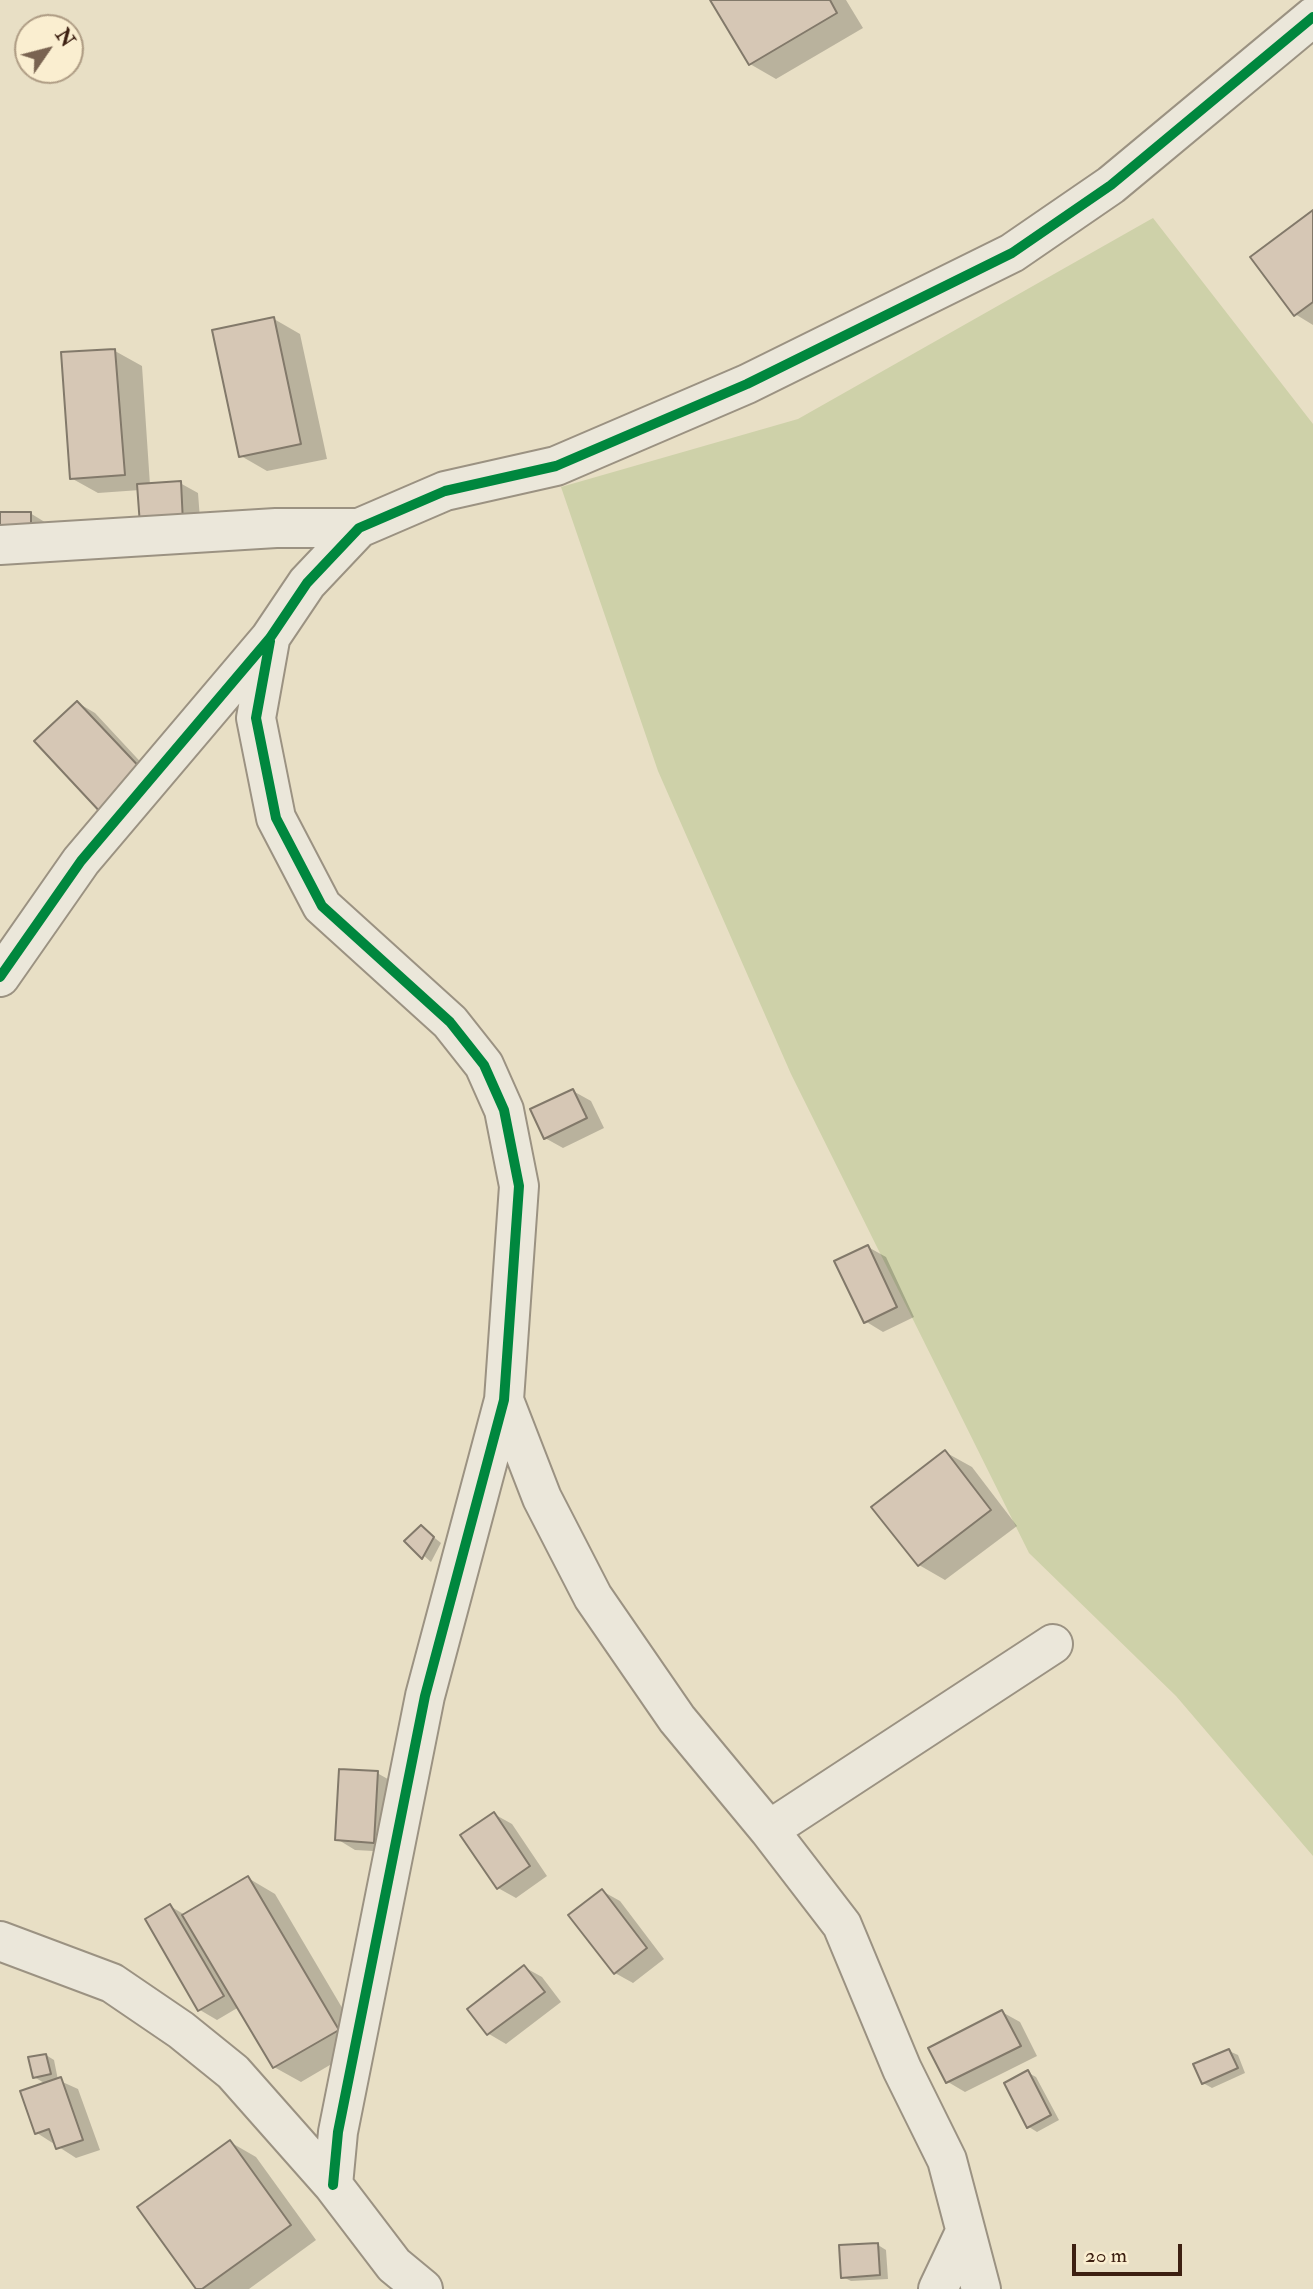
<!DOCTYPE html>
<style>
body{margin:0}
#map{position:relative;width:1313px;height:2289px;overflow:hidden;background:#e8dfc5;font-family:"IM FELL Double Pica",serif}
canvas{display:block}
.north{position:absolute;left:14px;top:14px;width:70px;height:70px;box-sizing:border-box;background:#faeed0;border:2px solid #ae9c84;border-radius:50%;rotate:55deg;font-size:19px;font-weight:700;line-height:28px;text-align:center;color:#3d2012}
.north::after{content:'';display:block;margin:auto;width:24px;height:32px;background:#796351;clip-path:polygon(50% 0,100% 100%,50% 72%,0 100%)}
.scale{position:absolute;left:1072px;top:2244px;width:110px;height:32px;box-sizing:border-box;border:4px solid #3d2012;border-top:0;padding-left:9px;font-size:21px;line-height:24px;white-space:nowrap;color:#3d2012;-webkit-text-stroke:5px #faeed0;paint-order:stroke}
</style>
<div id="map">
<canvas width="1313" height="2289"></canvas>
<div class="north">N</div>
<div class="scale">20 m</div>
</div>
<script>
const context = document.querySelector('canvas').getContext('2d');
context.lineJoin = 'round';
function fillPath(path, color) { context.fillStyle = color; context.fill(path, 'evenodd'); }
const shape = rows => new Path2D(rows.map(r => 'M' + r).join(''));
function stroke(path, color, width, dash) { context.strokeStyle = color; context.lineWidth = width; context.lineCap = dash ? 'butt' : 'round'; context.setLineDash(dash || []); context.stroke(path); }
const green = shape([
 [1153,218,1313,424,1313,1856,1176,1696,1029,1553,791,1074,658,771,561,487,798,419]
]);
const shadow = shape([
 [712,0,846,0,863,28,776,79,750,64],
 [1313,212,1313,325,1295,314],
 [274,319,300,334,327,459,267,471,241,456],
 [115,351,142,366,150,485,180,483,198,493,201,532,140,490,98,493,71,478],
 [30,513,48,524,0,546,0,514],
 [78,703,95,713,162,785,121,823],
 [573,1091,591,1101,604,1128,563,1148,545,1138],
 [868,1247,886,1257,914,1317,883,1332,865,1321],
 [945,1452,972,1467,1017,1526,945,1580,919,1565],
 [421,1527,441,1543,431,1562,407,1541],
 [377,1773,395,1783,391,1852,355,1850,337,1839],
 [494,1814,512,1824,547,1876,516,1898,498,1888],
 [248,1878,275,1894,364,2045,301,2082,274,2067,239,2007,217,2020,200,2010,170,1906,185,1915],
 [602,1891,620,1901,664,1959,633,1983,615,1973],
 [524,1967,542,1977,561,2002,506,2044,489,2034,469,2009],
 [1002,2012,1020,2022,1037,2056,965,2092,948,2082],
 [1229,2051,1238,2055,1245,2073,1212,2088,1203,2083],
 [46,2055,54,2060,58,2080,78,2089,100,2150,76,2158,37,2133,46,2084,34,2077],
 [1027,2072,1036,2077,1059,2120,1037,2132,1029,2127],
 [230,2142,256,2157,316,2240,249,2289,198,2289],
 [878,2245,886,2250,888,2279,851,2281,843,2277]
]);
const building = shape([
 [710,0,830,0,837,13,749,65,710,0],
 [1313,210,1313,302,1294,316,1250,257,1313,210],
 [274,317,301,444,239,457,212,330,274,317],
 [115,349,125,475,70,479,61,352,115,349],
 [181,481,183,523,140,525,137,484,181,481],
 [0,512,31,512,31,536,0,537,0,512],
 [77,701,146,774,103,815,34,741,77,701],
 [573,1089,587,1118,544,1139,530,1109,573,1089],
 [868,1245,897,1307,864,1323,834,1261,868,1245],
 [945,1450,991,1510,918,1566,871,1507,945,1450],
 [421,1525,434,1537,422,1559,404,1541,421,1525],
 [339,1769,378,1771,374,1843,335,1840,339,1769],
 [494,1812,530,1866,497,1889,460,1835,494,1812],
 [248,1876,339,2030,273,2068,182,1915,248,1876],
 [602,1889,647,1948,614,1974,568,1915,602,1889],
 [170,1904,224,1996,198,2011,145,1919,170,1904],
 [524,1965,545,1992,487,2035,467,2009,524,1965],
 [1002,2010,1021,2046,946,2083,928,2048,1002,2010],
 [1229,2049,1238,2068,1202,2084,1193,2064,1229,2049],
 [46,2054,51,2074,33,2078,28,2057,46,2054],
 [1028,2070,1051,2115,1027,2128,1004,2083,1028,2070],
 [61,2077,83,2140,56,2149,49,2129,35,2134,20,2091,61,2077],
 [230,2140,291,2225,202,2289,196,2289,137,2207,230,2140],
 [878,2243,880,2275,841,2278,839,2245,878,2243]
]);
const street = shape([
 [0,545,276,528,359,528],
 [270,640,256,718,276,818,322,906,450,1022,484,1065,504,1110,519,1186,504,1400,425,1696,338,2132,333,2185],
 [0,977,81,861,270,638,307,583,359,528,445,491,556,466,747,384,1012,253,1111,185,1313,17],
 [504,1400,542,1498,593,1597,677,1719,769,1830],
 [0,1941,112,1983,181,2030,233,2072,333,2185,394,2265,423,2289],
 [938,2289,964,2234],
 [981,2289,947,2160,902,2069,842,1925,769,1830,1053,1644]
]);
const cycleway = shape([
 [270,641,256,718,276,818,322,906,450,1022,484,1065,504,1110,519,1186,504,1400,425,1696,338,2132,333,2185],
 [0,977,81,861,270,638,307,583,359,528,445,491,556,466,747,384,1012,253,1111,185,1313,17]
]);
fillPath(green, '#ced1a9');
fillPath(shadow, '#0003');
fillPath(building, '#d6c7b5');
stroke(building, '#82796a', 2);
stroke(street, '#9b9282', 42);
stroke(street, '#ebe7da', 38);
stroke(cycleway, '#00873e', 10);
</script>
